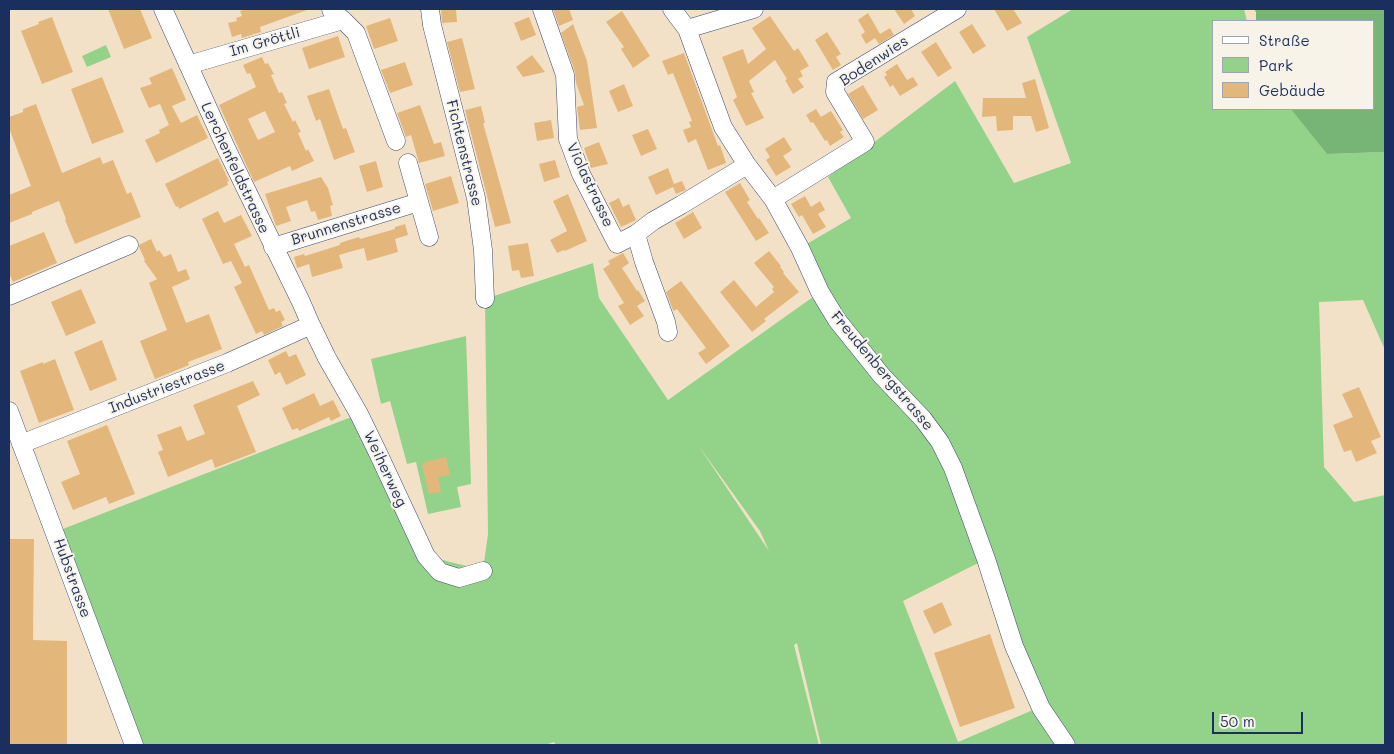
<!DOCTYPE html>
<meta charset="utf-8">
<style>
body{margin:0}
#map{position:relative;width:1394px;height:754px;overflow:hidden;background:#f3e1c7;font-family:Mali,sans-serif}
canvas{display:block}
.frame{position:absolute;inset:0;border:10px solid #1b2f5e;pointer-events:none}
.legend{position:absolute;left:1212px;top:20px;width:162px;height:90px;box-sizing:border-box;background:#f7f3e8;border:1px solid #9fa5b1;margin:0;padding:6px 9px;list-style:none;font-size:15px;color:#1b2f5e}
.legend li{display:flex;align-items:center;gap:10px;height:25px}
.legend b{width:25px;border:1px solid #9fa5b1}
.scale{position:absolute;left:1212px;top:712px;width:91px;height:22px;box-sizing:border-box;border:2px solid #1b2f5e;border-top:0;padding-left:6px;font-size:15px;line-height:18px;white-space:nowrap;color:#1b2f5e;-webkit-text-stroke:4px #f7f3e8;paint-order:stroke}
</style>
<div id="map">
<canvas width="1394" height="754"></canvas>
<div class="frame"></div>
<ul class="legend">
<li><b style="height:6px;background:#fff"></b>Straße</li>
<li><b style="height:14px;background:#93d389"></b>Park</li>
<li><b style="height:14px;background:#e3b77c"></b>Gebäude</li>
</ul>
<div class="scale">50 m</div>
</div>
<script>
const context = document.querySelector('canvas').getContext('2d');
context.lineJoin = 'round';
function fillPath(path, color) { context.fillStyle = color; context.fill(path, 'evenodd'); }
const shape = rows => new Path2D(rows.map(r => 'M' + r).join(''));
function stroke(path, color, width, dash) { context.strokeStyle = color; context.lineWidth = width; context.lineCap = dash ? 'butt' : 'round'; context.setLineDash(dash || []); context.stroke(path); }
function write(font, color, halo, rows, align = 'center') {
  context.font = font + ' Mali,sans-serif'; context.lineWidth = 4; context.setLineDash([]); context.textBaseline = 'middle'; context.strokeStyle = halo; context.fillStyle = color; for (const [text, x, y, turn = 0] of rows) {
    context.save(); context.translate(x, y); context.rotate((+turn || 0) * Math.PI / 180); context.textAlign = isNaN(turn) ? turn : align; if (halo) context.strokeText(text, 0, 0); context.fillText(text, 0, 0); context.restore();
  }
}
const green = shape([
 [1073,9,1244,9,1247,21,1213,21,1213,109,1293,109,1327,154,1385,152,1385,350,1363,300,1319,302,1324,467,1354,502,1385,495,1385,745,821,745,797,643,794,645,819,745,556,745,554,742,545,745,134,745,55,532,359,414,426,556,483,570,488,534,485,299,593,263,599,298,668,400,820,292,800,248,851,218,828,177,955,81,1014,183,1071,163,1027,37],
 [698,445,760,531,769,551],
 [986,559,1040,707,958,742,903,601],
 [106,45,111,57,87,67,82,56],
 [466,336,471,484,457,487,461,507,428,514,416,462,407,464,390,401,381,404,371,359]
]);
const forest = shape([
 [1254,9,1385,9,1385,152,1327,154,1291,109,1373,109,1373,21,1256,21,1256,12]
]);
const building = shape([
 [108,9,140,9,152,38,124,49],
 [247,9,307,9,307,10,260,27,261,32,242,38,241,34,232,37,228,23,237,21,236,18,242,16,240,11],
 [441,9,456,9,457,22,442,23],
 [553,9,569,9,573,20,559,26],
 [894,9,911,9,915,16,904,24],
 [994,9,1013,9,1022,23,1007,31],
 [622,11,650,56,633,68,621,49,624,47,606,22],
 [868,13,880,34,890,28,894,35,879,44,875,38,866,44,861,35,865,32,858,20],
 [770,16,794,51,798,48,809,66,800,71,803,76,798,79,804,87,793,94,785,80,787,79,775,60,749,81,754,92,751,93,764,118,746,126,733,100,737,97,722,57,743,49,748,64,766,49,752,28],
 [52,17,73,72,42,84,21,31,39,24,38,22],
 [529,17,536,35,521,41,514,23],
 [390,18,398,41,374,49,366,26],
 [573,24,587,61,597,128,580,130,577,107,584,105,576,83,575,72,561,33],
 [972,24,986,46,973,54,959,32],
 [827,32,841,54,836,57,841,65,833,70,815,40],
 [338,36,345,57,309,69,302,48],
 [462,38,475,89,460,92,447,42],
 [936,42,952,68,938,77,921,52],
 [684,53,718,146,720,145,726,163,708,170,696,139,688,143,683,130,691,127,689,122,692,121,673,73,668,75,662,61],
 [532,55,545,72,523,77,516,67],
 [262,57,265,64,268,63,274,74,271,75,279,93,282,92,287,103,284,104,293,122,295,120,301,132,298,133,306,151,308,149,314,161,292,171,290,166,254,182,219,105,256,87,250,73,247,74,243,65],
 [265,111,275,132,258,140,248,119],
 [405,62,413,85,390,93,381,70],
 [897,64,907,80,913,77,918,85,900,96,893,85,890,87,884,77,887,75,885,72],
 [172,68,186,100,172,106,181,123,197,115,208,138,156,163,145,140,160,133,159,130,169,125,160,104,149,108,140,88,152,84,149,78],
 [102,77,124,132,92,144,71,89],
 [1035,79,1049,128,1036,132,1031,116,1013,116,1013,130,997,131,996,116,982,117,983,98,1026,98,1022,83],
 [624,84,633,106,618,112,609,91],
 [863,85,878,110,863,119,848,94],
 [329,89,343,129,346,128,355,152,334,160,320,119,316,121,307,96],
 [36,104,62,173,100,157,103,164,113,160,127,194,131,192,141,217,75,244,65,220,66,219,59,201,32,212,32,214,9,223,9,195,31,186,9,128,9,117,23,112,23,109],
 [420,105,434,144,441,142,445,156,419,163,411,135,406,137,397,113],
 [481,106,485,123,483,123,511,223,495,227,465,110],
 [816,109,821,117,814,121,831,111,843,130,840,132,844,137,830,146,827,140,825,141,813,122,811,123,806,115],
 [551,120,554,138,537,141,534,123],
 [648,129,657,149,641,156,632,135],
 [784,137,792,150,783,156,791,167,776,176,766,160,770,157,765,149],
 [599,142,608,164,591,168,584,148],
 [218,158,229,181,227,182,228,185,179,209,178,206,176,207,165,184],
 [555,160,560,177,544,182,539,164],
 [376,161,383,187,367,192,359,166],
 [668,168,674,184,682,181,686,190,676,194,673,187,656,195,648,177],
 [451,176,459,203,433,211,425,184],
 [321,177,328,188,333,205,330,206,332,216,318,220,315,211,311,212,307,200,286,207,291,221,276,226,265,194],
 [740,183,750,200,747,202,758,219,759,218,769,233,756,241,725,192],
 [568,194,587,241,565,251,564,250,557,253,550,240,567,231,553,201],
 [805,196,811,207,820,201,825,210,818,214,826,227,813,234,802,215,799,217,791,204],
 [619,198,623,207,629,204,636,220,621,227,609,203],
 [218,211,224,223,241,215,252,236,234,244,245,267,249,265,269,310,274,308,276,312,280,310,285,320,281,322,283,326,264,335,262,331,256,334,234,287,242,283,231,261,223,264,202,219],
 [693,212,702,228,684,239,675,223],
 [405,224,408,235,395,239,398,252,367,261,364,248,353,251,339,255,343,268,312,277,309,264,297,268,294,257,304,254,305,256,340,245,340,243,349,240,359,237,360,239,395,229,395,227],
 [44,232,57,263,13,282,9,273,9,246],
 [151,239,157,252,159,250,164,257,171,254,178,272,186,269,190,279,172,287,186,323,209,314,222,349,188,362,189,365,155,379,140,341,167,330,149,283,157,279,144,261,145,260,139,247,139,245],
 [528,243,534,276,521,278,519,270,512,271,508,246],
 [769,251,781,266,780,267,784,272,783,273,799,292,764,319,766,321,752,332,720,292,734,280,756,307,774,292,772,289,774,287,754,263],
 [623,253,629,263,622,268,637,291,638,290,645,301,637,306,644,316,630,325,618,306,624,303,603,269,610,264,608,261],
 [681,281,730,346,706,364,698,353,706,348,677,309,674,311,673,310,666,292],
 [81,289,96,323,66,336,51,302],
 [102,340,117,380,90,391,74,352],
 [286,351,289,357,296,354,306,375,286,385,280,372,275,375,268,360],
 [55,359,74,410,39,423,20,371,43,362,43,364],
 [253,381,260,395,237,406,256,452,215,468,212,459,168,477,158,452,163,450,157,435,181,426,187,441,205,434,193,405],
 [1359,387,1381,437,1371,441,1377,453,1356,462,1351,450,1344,452,1333,425,1353,417,1342,394],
 [314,393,320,406,333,400,341,416,331,421,329,417,299,431,298,428,292,430,282,408],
 [107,425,135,494,109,504,106,497,73,510,61,482,80,474,67,441],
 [446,457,450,475,438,477,441,492,429,494,422,465,425,464,424,462],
 [9,539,34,539,33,640,67,641,67,745,9,745],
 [942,602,952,625,934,634,923,611],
 [990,634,1015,708,960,727,934,653]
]);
const minor = shape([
 [163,9,226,148,301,302,311,325,327,358,359,414,378,453,426,556,440,572,459,578,483,571],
 [331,9,332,12,343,20,356,33,396,141],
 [430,9,432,25,476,198,483,250,485,299],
 [542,9,565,75,568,139,581,174,617,244,636,234,653,221,681,205,747,165],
 [672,9,687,29,723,127,747,165,773,199,800,248,820,292,837,320,882,376,923,419,940,442,953,468,986,559,1014,646,1041,708,1066,745],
 [687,29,754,9],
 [188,65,343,20],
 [408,163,429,237],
 [773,199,865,142,835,92,836,82,957,9],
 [636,234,644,262,666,322,668,332],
 [273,247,419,202],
 [9,296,129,245],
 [9,411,134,745],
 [21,444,227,363,311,325]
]);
const streetNames = [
 ["Im Gröttli",265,42,-16],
 ["Bodenwies",874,61,-33],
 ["Fichtenstrasse",464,153,76],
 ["Lerchenfeldstrasse",235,168,65],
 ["Violastrasse",590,185,65],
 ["Brunnenstrasse",346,224,-17],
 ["Freudenbergstrasse",882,371,50],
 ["Industriestrasse",167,387,-21],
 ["Weiherweg",385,469,65],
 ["Hubstrasse",72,578,70]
];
fillPath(green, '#93d389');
fillPath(forest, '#76b575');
fillPath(building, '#e3b77c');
stroke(minor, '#3b4a6e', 19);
stroke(minor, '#fff', 18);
write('15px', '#1b2f5e', '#f7f3e8', streetNames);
</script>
